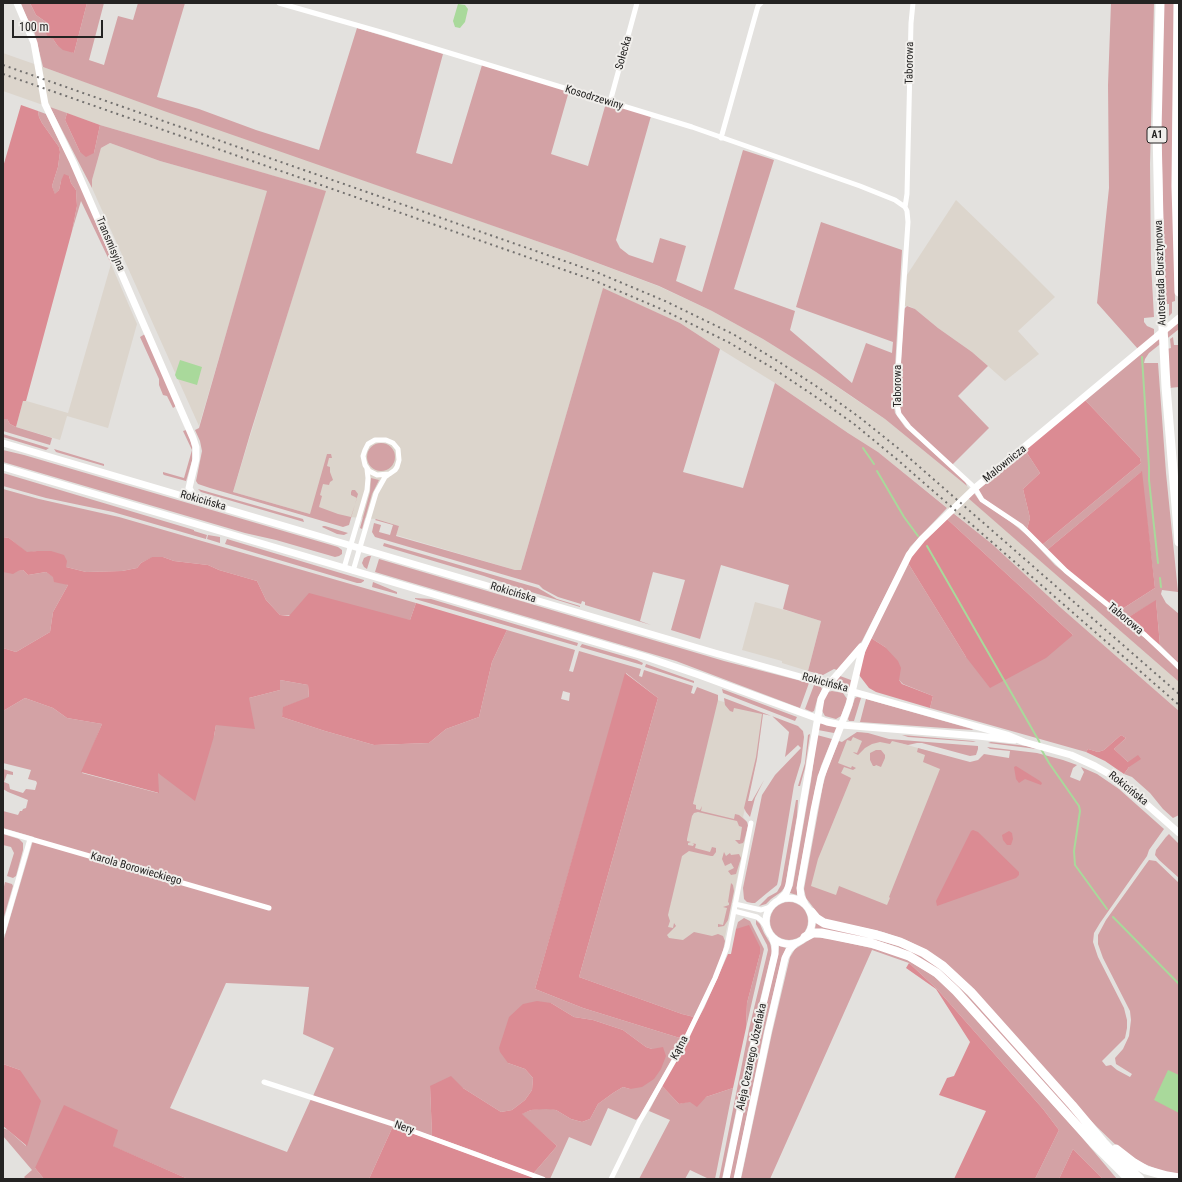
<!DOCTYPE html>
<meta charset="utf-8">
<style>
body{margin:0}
#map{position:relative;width:1182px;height:1182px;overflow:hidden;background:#e3e1de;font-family:"Roboto Condensed",sans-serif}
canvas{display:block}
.frame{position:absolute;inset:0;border:4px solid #242322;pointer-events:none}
.scale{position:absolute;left:12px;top:20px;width:91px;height:18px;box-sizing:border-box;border:2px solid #242322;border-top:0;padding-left:5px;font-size:12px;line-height:14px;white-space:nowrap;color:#242322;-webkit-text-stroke:3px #f0eeeb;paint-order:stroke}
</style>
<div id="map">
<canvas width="1182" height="1182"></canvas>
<div class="frame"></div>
<div class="scale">100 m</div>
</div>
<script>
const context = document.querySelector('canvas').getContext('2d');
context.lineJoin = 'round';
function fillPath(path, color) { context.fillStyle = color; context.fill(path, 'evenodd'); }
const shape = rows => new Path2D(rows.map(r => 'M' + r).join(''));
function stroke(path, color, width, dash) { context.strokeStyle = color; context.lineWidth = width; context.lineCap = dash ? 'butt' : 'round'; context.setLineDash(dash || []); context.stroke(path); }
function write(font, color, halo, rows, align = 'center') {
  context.font = font + ' "Roboto Condensed",sans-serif'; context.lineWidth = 4; context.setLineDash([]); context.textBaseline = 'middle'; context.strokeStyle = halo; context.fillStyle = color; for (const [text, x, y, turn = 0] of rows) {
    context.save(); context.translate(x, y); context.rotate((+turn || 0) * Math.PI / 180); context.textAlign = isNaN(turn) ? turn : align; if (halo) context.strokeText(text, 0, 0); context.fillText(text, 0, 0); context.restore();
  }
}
const built = shape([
 [3,53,568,252,658,286,712,311,763,339,816,372,852,397,885,419,967,486,974,493,969,498,1179,682,1179,711,1060,607,992,544,878,452,848,433,775,383,720,349,680,323,603,289,521,570,515,570,396,535,399,526,376,519,310,514,233,492,325,191,100,125,3,91],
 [110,143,160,161,268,191,199,426,92,188,92,180,101,148],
 [956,200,1015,257,1055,297,1018,331,1039,354,1005,381,972,352,938,328,915,309,909,306,902,306,905,278],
 [111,264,137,324,108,428,67,416,60,440,16,427,23,400,68,413],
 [755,602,796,613,821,621,808,671,782,663,782,661,742,650],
 [717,700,763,713,757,759,743,817,747,822,748,826,722,951,662,939],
 [861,732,950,757,885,923,809,893,840,743,851,736]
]);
const green = shape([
 [20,3,30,3,36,15,46,22,45,31,53,39,57,45,74,53,87,3,104,3,89,60,104,65,118,16,133,20,138,3,185,3,157,97,199,109,256,130,319,150,357,28,443,54,416,153,452,164,482,65,569,91,551,154,588,166,606,103,651,116,616,240,620,248,629,255,653,263,660,238,686,246,676,281,702,292,743,150,774,160,734,289,795,311,790,330,852,383,866,343,892,353,893,342,796,307,821,222,902,250,893,401,895,413,905,427,965,481,967,486,885,419,816,372,763,339,712,311,659,286,568,252,164,111,43,67,35,34],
 [1111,3,1154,3,1150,164,1151,264,1154,317,1144,318,1144,322,1147,326,1154,329,1154,335,1138,349,1097,303,1109,188,1108,85],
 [1164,3,1175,3,1172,154,1175,301,1172,302,1172,313,1169,316,1169,304,1165,304,1161,117],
 [50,107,67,113,65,120,80,152,94,153,100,125,326,191,251,431,233,492,310,514,327,454,331,454,332,458,329,458,327,466,330,467,330,472,333,480,330,482,329,485,323,484,320,495,322,496,319,507,338,514,351,517,357,498,351,495,351,492,352,490,355,490,358,494,349,525,343,527,210,488,198,484,196,481,202,451,200,441,195,430,199,428,267,191,160,161,110,143,101,148,92,180,92,188],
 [38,111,46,114,84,191,112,259,111,264,81,201,72,231,77,206,76,190,71,183,69,176,61,181,59,190,55,195,52,186,58,167,60,152,59,147,42,123,39,117],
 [603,288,680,323,720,349,683,472,743,488,775,383,848,433,878,452,947,508,910,547,862,641,837,670,834,669,823,675,808,671,821,621,783,609,789,585,721,565,700,639,671,630,685,580,653,572,640,621,651,625,585,605,585,602,582,601,581,604,558,597,543,589,539,585,375,537,372,532,374,523,381,525,379,532,390,535,393,525,375,520,376,519,399,526,396,536,515,570,521,570],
 [907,306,915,309,938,328,972,352,988,366,958,396,989,428,952,465,908,424,901,414,899,396,904,309],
 [1179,322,1179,329,1149,353,1145,359,1144,363,1158,363,1166,473,1178,592,1162,590,1161,594,1166,603,1179,614,1179,664,1160,645,1156,601,1127,618,1119,611,1155,588,1141,472,1047,550,1042,545,1141,463,1140,458,1085,400],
 [145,334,176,406,173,408,167,396,163,395,159,385,159,379,140,337],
 [1173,337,1174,345,1178,345,1179,387,1169,388,1167,349,1171,348,1170,339],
 [178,410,190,438,192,447,192,461,186,481,164,475,163,474,163,472,184,478,192,450,183,431,186,430],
 [3,419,7,419,10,424,16,427,52,438,50,445,3,431],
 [3,434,49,448,46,450,3,437],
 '367 457a14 14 0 1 1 28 0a14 14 0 1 1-28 0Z',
 [54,449,104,464,104,466,56,452],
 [3,450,24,455,338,547,342,550,342,554,339,556,335,557,276,540,245,533,3,462],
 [1025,450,1040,473,1023,489,1030,518,1027,529,983,498,978,490],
 [3,473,194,530,194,531,207,535,206,539,113,512,46,498,3,486],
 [371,478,379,480,372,494,362,529,360,528,370,492],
 [3,489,39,499,119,517,416,603,410,620,280,615,266,600,257,581,219,570,208,565,174,561,163,557,153,557,141,563,137,568,122,571,86,572,66,567,37,551,27,553,9,538,3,537],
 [198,489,303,519,304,522,201,492],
 [974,493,979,500,1011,522,1028,536,1055,565,1115,613,1158,649,1179,671,1179,682,968,498],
 [953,513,992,544,1060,607,1179,711,1179,815,1173,818,1163,809,1150,793,1132,777,1124,774,1129,767,1128,762,1114,749,1126,738,1121,735,1104,750,1098,752,1088,749,1086,752,930,708,933,696,903,684,899,680,899,677,885,647,871,638,908,563,966,657,1073,635,947,519],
 [323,526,325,526,348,533,344,535,337,534,322,527],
 [208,535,220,537,220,543,207,539],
 [227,539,364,580,364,581,361,583,357,583,225,544],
 [384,543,538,588,557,599,580,606,580,607,528,591,484,576,383,546],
 [368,556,371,556,367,569,364,567,362,563,364,558],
 [379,559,724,661,809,683,800,708,676,661,375,572],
 [23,570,28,575,46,572,68,585,53,612,50,632,16,652,3,648,3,572],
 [373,582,397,592,397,594,372,587],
 [415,598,431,599,578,643,577,646,415,599],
 [507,630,575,650,569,671,573,672,579,651,641,669,639,676,642,677,644,670,693,686,691,693,694,694,697,687,718,695,718,700,693,804,696,805,696,809,700,810,702,806,701,811,734,819,735,814,739,815,745,820,747,822,748,826,744,841,743,843,739,844,735,840,740,840,742,827,739,826,737,821,698,812,694,813,692,816,687,839,687,841,691,842,688,843,688,845,693,846,694,844,692,843,696,844,695,848,710,852,712,847,716,848,716,852,713,856,711,856,689,851,682,856,668,915,670,921,668,927,673,928,674,923,676,926,667,935,669,938,683,940,694,932,712,936,718,934,723,936,725,941,722,955,714,976,694,1017,682,1014,579,977,658,698,626,673,535,989,583,1008,683,1039,640,1116,636,1120,608,1108,591,1146,569,1137,550,1179,546,1179,533,1174,557,1146,521,1114,531,1110,546,1108,556,1110,571,1119,582,1122,590,1119,598,1104,613,1093,623,1087,630,1089,652,1049,646,1047,623,1030,593,1020,574,1017,551,1003,508,1063,525,1069,533,1078,532,1090,525,1100,512,1110,501,1112,463,1088,430,1086,432,1136,313,1096,334,1048,303,1034,309,987,226,983,170,1108,287,1152,311,1099,393,1126,369,1179,188,1179,112,1146,35,1168,44,1179,26,1179,24,1177,32,1170,3,1136,3,1128,8,1130,26,1146,20,1070,3,1064,3,942,34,837,3,828,3,811,18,815,20,811,22,811,23,809,26,808,28,800,8,792,3,789,3,769,13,772,13,775,7,774,4,782,9,784,10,789,23,793,26,789,35,790,37,783,36,781,28,779,31,770,3,763,3,711,25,698,53,708,67,718,102,724,82,773,158,793,157,773,214,736,216,725,249,698,280,690,280,680,308,685,309,698,284,707,282,717,325,731,374,745,429,743,446,729,479,717,492,662],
 [563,691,570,693,569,701,561,699],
 [582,644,637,660,643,663,642,665,580,647],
 [646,664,694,681,694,683,645,667],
 [840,676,851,680,850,687,835,683],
 [814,685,821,687,822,689,817,700,814,711,812,712,805,709],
 [722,689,797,717,795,721,723,693],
 [832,691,843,693,847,699,841,716,836,719,825,716,821,709,825,696,828,692],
 [857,697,861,698,854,721,849,721,848,719,855,698],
 [724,698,798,726,803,731,804,737,801,762,794,785,778,881,777,885,767,893,755,903,752,903,747,902,744,899,743,888,762,795,775,775,801,748,798,745,785,757,789,732,772,716,763,714,757,759,748,801,752,801,764,780,755,798,750,817,746,812,744,808,756,757,762,714,734,708,733,712,730,711,725,705],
 [866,699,972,729,973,730,860,722],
 [819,723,837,726,834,733,818,730],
 [857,732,868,733,889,739,978,746,978,749,976,755,970,756,922,743,917,743,908,745,892,741,890,744,880,742,872,744,865,748,858,755,854,753,853,752,857,753,862,741,853,737,851,741,847,740,838,763,851,768,852,766,856,768,853,770,844,767,841,773,851,778,818,859,811,886,836,895,839,886,887,905,890,898,889,897,940,769,923,762,925,755,917,752,918,748,970,762,978,760,984,754,1009,758,1010,751,990,749,987,747,1037,753,1063,760,1077,765,1073,768,1070,777,1080,781,1084,772,1081,767,1097,774,1119,789,1164,829,1149,850,1147,856,1100,923,1094,933,1093,942,1098,957,1124,1008,1127,1020,1127,1028,1125,1038,1102,1061,1106,1066,1111,1065,1117,1070,1130,1077,1132,1074,1116,1064,1115,1058,1123,1049,1129,1036,1131,1020,1130,1011,1103,958,1098,944,1098,935,1106,920,1149,860,1156,861,1179,883,1179,1174,1162,1171,1142,1163,1119,1148,1097,1127,920,947,906,940,883,932,823,919,816,911,806,898,804,889,823,785,827,770,839,741,842,742],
 [810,734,805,768,800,786,798,786,805,763,808,735],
 [817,735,832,739,821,766,815,789,797,885,797,895,790,893,793,885,811,781],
 [902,735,973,741,976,742,908,737],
 [991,742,1027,746,1037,749,988,743],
 [876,750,881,750,885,755,885,758,881,767,876,765,875,766,873,766,870,760,870,753],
 [796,800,798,800,797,816,785,887,781,892,771,899,766,904,759,906,768,897,777,892,781,885],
 [3,834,19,839,23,843,23,850,16,876,13,878,7,876,14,853,11,847,3,845],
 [1169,834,1179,844,1179,878,1159,860,1155,855,1156,850,1166,837],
 [724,852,726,856,730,853,731,855,739,854,741,858,736,874,731,875,728,871,734,868,731,863,725,866,722,859],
 [5,882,12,884,13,886,3,920,3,891],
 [731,883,733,885,734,891,728,920,724,926,718,927,718,924,723,925,727,908,723,907,729,905,729,903,728,902],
 '770 921a19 19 0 1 1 38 0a19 19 0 1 1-38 0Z',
 [744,918,750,921,764,949,746,1028,747,1003,760,954,736,929,738,922],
 [756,920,760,924,764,933,770,943,772,951,753,1029,722,1179,719,1179,749,1029,768,950,767,945,756,924],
 [816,923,899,946,920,955,936,966,957,983,1136,1179,1133,1179,1123,1171,1006,1041,914,955,898,947,877,941,815,929],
 [814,937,831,939,880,950,904,958,929,973,939,980,949,989,1079,1134,1117,1179,1103,1179,1073,1149,1059,1179,1035,1179,1059,1130,1043,1109,937,989,909,963,872,950,770,1179,741,1179,772,1033,790,957,795,949],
 [779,946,786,948,782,957,764,1031,734,1179,729,1179,760,1030,778,955],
 [662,1086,679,1104,706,1097,733,1088,715,1179,709,1179,690,1170,685,1179,639,1179,670,1120,649,1111]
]);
const forest = shape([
 [30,3,87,3,74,53,63,50,57,45,53,39,48,37,45,31,46,22,36,15],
 [21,105,38,111,39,117,42,123,59,147,60,152,58,167,52,186,55,194,59,190,61,181,64,174,69,176,71,183,76,190,77,206,72,231,26,401,23,401,16,427,10,424,7,419,3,419,3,167],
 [67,113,100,125,94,153,86,157,80,152,65,120],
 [1085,400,1140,458,1141,463,1042,545,1027,529,1030,518,1023,489,1040,473,1025,450],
 [1142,471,1155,588,1119,611,1078,580,1047,550],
 [947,519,1073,635,1046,658,990,688,966,657,908,563,917,548],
 [3,537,9,538,27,552,37,551,51,551,64,555,67,561,66,567,86,572,122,571,137,568,141,563,152,557,163,557,174,561,208,565,219,570,257,581,266,600,280,615,289,616,309,593,410,620,416,603,507,630,492,662,479,717,446,729,429,743,374,745,325,731,282,717,283,707,309,697,308,685,280,680,280,690,249,698,255,729,216,725,214,736,195,801,158,773,159,793,81,772,102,724,67,718,53,708,25,698,3,711,3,648,16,652,50,632,53,612,68,585,54,582,53,577,46,572,28,575,23,570,18,571,13,574,3,572],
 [1156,600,1158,623,1160,645,1127,618],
 [871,638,885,647,898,661,901,668,899,680,902,684,933,696,930,708,876,692,869,688,859,675,862,660],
 [625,673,658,698,579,977,682,1014,694,1017,683,1039,583,1008,535,989],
 [1121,735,1126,738,1114,749,1128,762,1138,755,1141,759,1129,767,1124,774,1105,761,1086,752,1088,749,1098,752,1104,750],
 [1016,766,1040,781,1042,783,1041,785,1025,779,1019,783,1016,779,1014,767],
 [973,830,978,832,1019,872,1019,875,1016,878,937,906,936,901,971,831],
 [1009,831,1012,833,1013,839,1011,845,1007,845,1003,840,1002,835],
 [749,925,760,947,760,954,747,1003,746,1028,733,1088,706,1097,697,1107,690,1102,679,1104,662,1086,704,1008,717,979,728,954,731,954,736,929],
 [909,963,937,989,1043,1109,1059,1130,1035,1179,954,1179,986,1111,939,1095,947,1078,954,1076,970,1042,936,989,906,968],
 [537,1001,551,1003,574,1017,593,1020,623,1030,646,1047,652,1049,663,1047,666,1056,661,1069,654,1079,642,1087,630,1089,623,1087,613,1093,598,1104,590,1119,582,1122,571,1119,556,1110,546,1109,531,1110,522,1114,557,1146,533,1174,480,1153,432,1136,430,1086,451,1076,463,1088,501,1112,512,1110,525,1100,532,1090,533,1078,525,1069,508,1063,500,1052,499,1048,509,1017,523,1004],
 [3,1064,20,1070,41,1101,27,1146,3,1126],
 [64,1105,118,1130,113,1146,188,1179,44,1179,35,1168],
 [393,1126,537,1179,369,1179],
 [1073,1149,1103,1179,1059,1179]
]);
const water = shape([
 [458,4,465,5,468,9,465,22,460,28,455,27,453,21],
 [180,360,202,367,197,385,177,379,175,375],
 [1168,1070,1179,1075,1179,1113,1154,1100]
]);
const stream = shape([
 [1142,357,1149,467,1149,480,1158,563],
 [863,448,874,464],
 [877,471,904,517,918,536],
 [927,546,1039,741,1040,745],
 [1160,578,1161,587],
 [1041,749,1049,763,1079,806,1080,811,1074,851,1075,865,1107,909],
 [1113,917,1179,984]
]);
const street = shape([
 [279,3,384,33,692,127,860,186,895,200,905,207],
 [913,3,911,23,907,194,905,207,907,211,908,222,896,400,899,414,909,427,975,488,982,500,1021,526,1066,571,1145,635,1179,667],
 [610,102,637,3],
 [721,138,758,6,761,3],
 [344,568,367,490,368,478,367,469],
 [353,571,376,493,385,477,395,470,397,467,399,460,398,449,393,443,386,440,375,440,368,444,365,450,363,456,365,465,369,471,377,475,389,474],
 [3,831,269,908],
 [735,904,761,910,770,907],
 [734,911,757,917,761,920,766,927],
 [3,932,30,839],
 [264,1082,396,1125,543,1179],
 [611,1179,639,1122,683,1045,715,978,727,947,751,823]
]);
const secondary = shape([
 [17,3,34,43,45,104,73,162,193,438,196,447,196,459,189,488,195,499],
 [3,443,715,653,1007,735,1024,742,1071,755,1095,766,1118,779,1179,833],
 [3,467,646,657,699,675,827,722,842,725,978,736,1014,740],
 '766 921a23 23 0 1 1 46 0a23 23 0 1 1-46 0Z',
 [779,900,786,893,789,885,821,699,829,684,861,647],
 [805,904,801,896,800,888,814,810,821,777,849,705,862,650,909,555,922,539,975,488,1179,318],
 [726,1179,757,1030,775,954,775,945,772,937],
 [737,1179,768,1032,785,958,789,950,796,943]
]);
const highway = shape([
 [1160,3,1157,131,1160,267,1166,387,1179,542],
 [1178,3,1176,186,1179,292],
 [811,912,816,918,824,923,877,935,900,942,924,953,943,966,971,992,1072,1105,1103,1142,1120,1160,1140,1179],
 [805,937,813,933,821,933,871,943,909,956,937,973,956,991,1093,1143,1129,1179],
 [1116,1149,1134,1163,1146,1170,1167,1176,1179,1178]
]);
const rail = shape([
 [3,65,596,272,665,301,733,334,776,360,819,388,859,417,899,449,1179,694],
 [3,74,593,280,661,309,728,342,771,367,813,395,854,424,893,456,1179,705]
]);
const shields = [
 [1157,135,20]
];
const shieldNames = [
 ["A1",1157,135]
];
const streetNames = [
 ["Sołecka",624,53,-74],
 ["Taborowa",910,63,-89],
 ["Kosodrzewiny",594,98,17],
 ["Transmisyjna",110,244,67],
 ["Autostrada Bursztynowa",1161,273,-92],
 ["Taborowa",898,386,-90],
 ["Malownicza",1005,464,-39],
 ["Rokicińska",203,501,16],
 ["Rokicińska",513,593,17],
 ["Taborowa",1125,619,40],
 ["Rokicińska",825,683,15],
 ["Rokicińska",1128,789,39],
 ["Karola Borowieckiego",136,869,16],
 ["Kątna",680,1048,-62],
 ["Aleja Cezarego Józefiaka",752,1057,-78],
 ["Nery",404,1128,19]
];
fillPath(built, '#dcd5cc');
fillPath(green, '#d3a2a5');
fillPath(forest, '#db8b93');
fillPath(water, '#a9d99b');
stroke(stream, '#a9d99b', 2);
stroke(street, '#fff', 5);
stroke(secondary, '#fff', 7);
stroke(highway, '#fff', 9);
stroke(rail, '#73716f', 2, [2, 4]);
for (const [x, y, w] of shields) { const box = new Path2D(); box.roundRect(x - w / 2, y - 8, w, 16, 3); context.fillStyle = '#f0eeeb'; context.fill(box); stroke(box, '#242322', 1); }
write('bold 10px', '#242322', null, shieldNames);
write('11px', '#242322', '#f0eeeb', streetNames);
</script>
